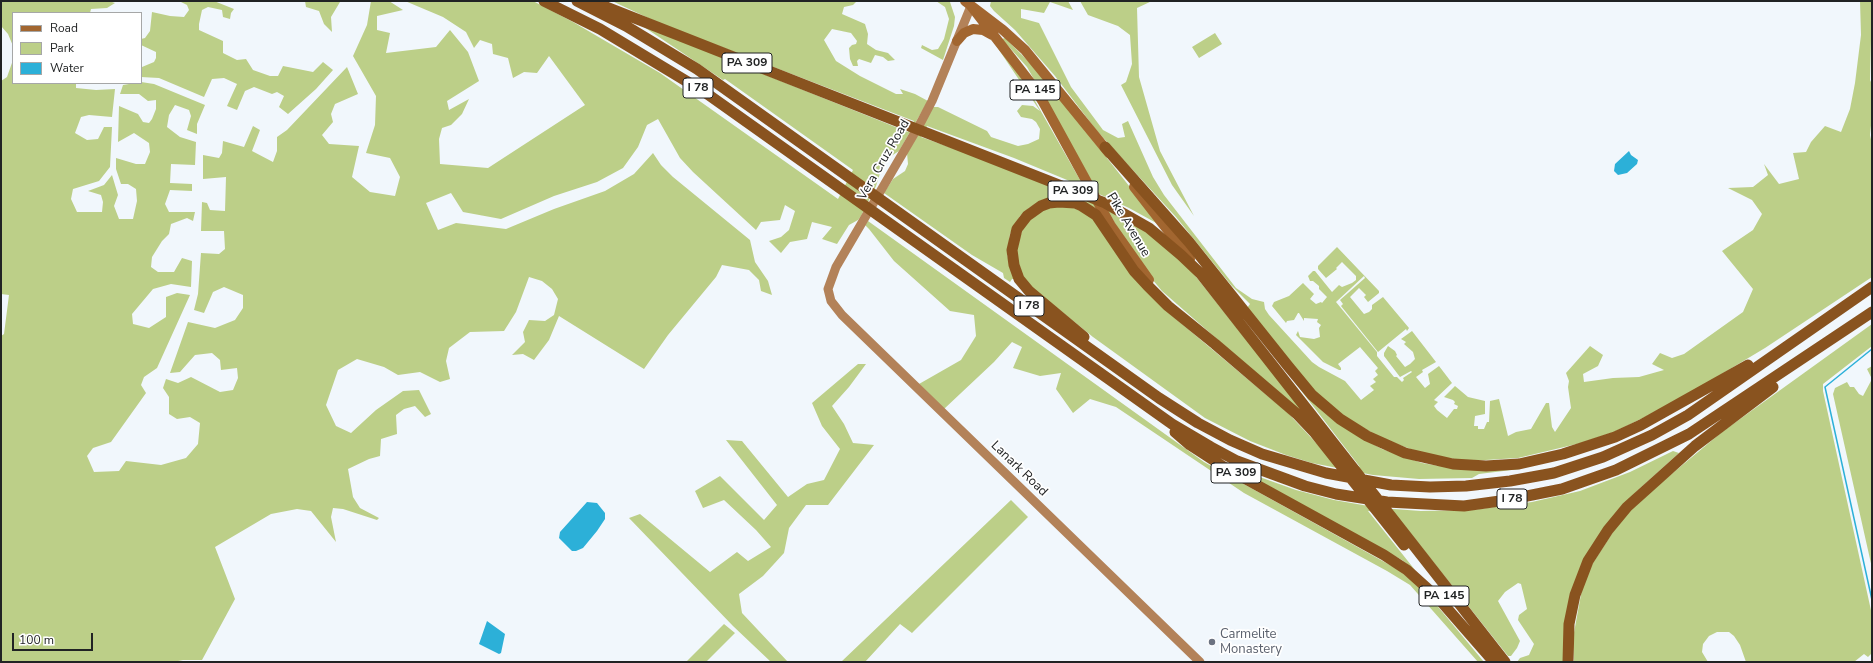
<!DOCTYPE html>
<style>
body{margin:0}
#map{position:relative;width:1873px;height:663px;overflow:hidden;background:#f1f7fc;font-family:"Nunito Sans",sans-serif}
canvas{display:block}
.frame{position:absolute;inset:0;border:2px solid #212324;pointer-events:none}
.legend{position:absolute;left:12px;top:12px;width:130px;height:72px;box-sizing:border-box;background:#fff;border:1px solid #a6a7a7;margin:0;padding:5px 7px;list-style:none;font-size:12px;color:#212324}
.legend li{display:flex;align-items:center;gap:8px;height:20px}
.legend b{width:20px;border:1px solid #a6a7a7}
.scale{position:absolute;left:12px;top:633px;width:81px;height:18px;box-sizing:border-box;border:2px solid #212324;border-top:0;padding-left:5px;font-size:12px;line-height:14px;white-space:nowrap;color:#212324;-webkit-text-stroke:3px #fff;paint-order:stroke}
</style>
<div id="map">
<canvas width="1873" height="663"></canvas>
<div class="frame"></div>
<ul class="legend">
<li><b style="height:5px;background:#a26630"></b>Road</li>
<li><b style="height:11px;background:#bccf88"></b>Park</li>
<li><b style="height:11px;background:#2cb0d8"></b>Water</li>
</ul>
<div class="scale">100 m</div>
</div>
<script>
const context = document.querySelector('canvas').getContext('2d');
context.lineJoin = 'round';
function fillPath(path, color) { context.fillStyle = color; context.fill(path, 'evenodd'); }
const shape = rows => new Path2D(rows.map(r => 'M' + r).join(''));
function stroke(path, color, width, dash) { context.strokeStyle = color; context.lineWidth = width; context.lineCap = dash ? 'butt' : 'round'; context.setLineDash(dash || []); context.stroke(path); }
function write(font, color, halo, rows, align = 'center') {
  context.font = font + ' "Nunito Sans",sans-serif'; context.lineWidth = 3.5; context.setLineDash([]); context.textBaseline = 'middle'; context.strokeStyle = halo; context.fillStyle = color; for (const [text, x, y, turn = 0] of rows) {
    context.save(); context.translate(x, y); context.rotate((+turn || 0) * Math.PI / 180); context.textAlign = isNaN(turn) ? turn : align; if (halo) context.strokeText(text, 0, 0); context.fillText(text, 0, 0); context.restore();
  }
}
const green = shape([
 [1,1,109,1,115,3,107,8,91,9,90,13,13,13,13,46,8,34,1,26],
 [179,1,214,1,234,9,231,13,230,19,223,17,222,10,208,7,202,10,199,24,199,30,223,41,223,53,237,60,246,59,253,70,270,76,278,76,283,66,313,72,323,62,333,70,316,89,288,114,279,107,284,96,277,92,272,94,254,87,245,91,237,110,227,106,237,84,224,78,212,79,204,97,159,78,141,77,142,67,154,62,156,58,156,52,141,45,141,39,145,38,150,31,152,12,170,16,184,17,189,10,187,5],
 [305,1,349,1,340,2,331,17,332,32,324,24,319,11,306,7],
 [371,1,389,1,403,10,377,16,377,30,390,33,386,53,436,47,450,30,468,52,479,81,447,101,449,110,469,99,462,114,451,125,442,128,439,139,440,164,488,168,585,105,549,56,537,73,524,72,513,78,508,58,493,54,492,44,480,40,474,48,466,32,443,17,405,1,533,1,573,22,660,73,838,199,853,170,725,79,723,80,641,25,908,132,914,121,659,23,612,1,857,1,853,5,844,7,842,14,865,24,868,34,867,44,876,50,888,53,895,60,888,61,883,57,875,55,871,63,859,59,857,61,858,66,853,66,850,59,849,48,852,45,856,44,857,41,851,33,832,29,824,40,836,61,860,76,896,94,903,94,900,89,915,94,928,101,899,151,888,158,882,167,876,186,861,216,858,220,849,225,837,244,822,239,832,227,812,222,807,239,790,242,781,253,769,241,781,237,789,230,795,211,785,205,780,220,761,222,756,230,693,172,680,158,658,119,647,125,638,147,623,168,597,182,554,196,501,219,463,212,451,193,426,203,438,230,456,223,506,229,554,209,605,191,634,174,653,153,661,165,673,177,750,240,755,262,768,281,772,295,761,291,759,280,749,270,722,265,716,277,668,335,644,369,559,316,549,340,534,360,523,354,512,355,525,342,523,332,529,320,545,321,554,315,558,299,552,289,542,281,529,277,516,312,504,331,470,332,449,348,446,361,450,379,440,382,420,372,398,375,384,367,357,359,338,370,326,405,336,426,351,433,376,410,403,391,419,390,431,414,425,417,415,406,404,409,396,415,397,434,381,439,380,456,369,459,348,469,353,497,360,508,379,518,377,520,343,509,333,508,331,517,336,542,311,511,297,509,271,514,215,547,235,599,202,660,183,660,173,662,1,662,1,336,4,334,9,295,1,294,1,81,7,77,13,60,13,83,76,83,76,88,96,90,115,89,112,117,89,115,81,117,75,133,87,140,98,139,104,127,112,127,110,167,99,181,73,189,71,199,77,212,102,212,103,202,101,195,88,191,104,185,112,175,118,195,114,206,119,219,133,219,137,201,136,189,128,184,121,184,116,169,116,158,136,164,145,164,150,152,149,143,134,133,118,142,119,106,138,114,143,122,149,123,152,119,156,109,156,100,148,101,139,94,120,94,123,85,141,82,154,84,205,105,197,124,197,134,187,130,191,116,189,110,175,105,169,115,167,127,180,137,196,142,195,165,171,164,170,183,192,184,192,191,170,190,165,204,169,212,195,212,193,221,187,218,171,224,169,234,162,241,152,257,151,267,158,272,174,272,182,258,192,261,191,287,171,284,153,289,132,314,133,324,149,328,166,317,166,297,177,293,190,295,157,368,144,377,141,385,146,393,111,442,93,448,87,456,94,472,119,471,126,461,161,465,186,458,198,444,200,423,190,417,177,419,169,414,169,397,163,388,166,379,178,383,191,377,220,392,233,390,238,378,237,368,221,370,220,360,212,353,195,355,180,372,170,373,188,322,215,328,235,320,243,308,243,295,224,287,213,292,204,313,194,310,198,294,201,253,219,254,225,249,224,231,201,231,202,202,207,203,210,210,225,211,226,177,203,179,203,155,219,158,222,153,223,141,244,147,253,126,260,130,252,151,273,162,277,151,277,137,287,130,347,67,358,94,335,104,331,114,333,122,322,135,329,144,359,146,352,177,370,192,395,196,400,177,390,158,366,153,375,125,376,96,353,56,367,25],
 [936,1,950,2,955,17,954,26,943,60,921,48,922,45,932,50,938,49,944,39,949,19,945,7],
 [991,1,1068,1,1073,10,1050,2,1044,13,1021,9,1021,18,1039,23,1071,87,1103,130,1118,138,1125,137,1122,124,1128,121,1153,177,1164,195,1236,288,1252,299,1264,302,1265,309,1269,315,1312,362,1319,367,1345,381,1361,400,1374,390,1370,386,1376,382,1373,379,1378,375,1375,371,1378,368,1360,347,1338,364,1341,368,1341,370,1339,370,1323,362,1296,335,1298,331,1300,337,1314,339,1320,337,1319,328,1321,325,1317,322,1318,319,1304,318,1304,321,1299,313,1298,313,1294,320,1287,321,1286,323,1272,306,1274,302,1289,296,1303,283,1314,294,1310,299,1316,304,1321,302,1322,303,1327,297,1319,289,1319,286,1313,281,1310,281,1308,276,1313,271,1315,271,1332,292,1339,285,1342,287,1352,283,1356,280,1356,276,1342,262,1336,268,1337,269,1326,278,1318,269,1318,266,1337,247,1379,291,1379,293,1368,302,1364,297,1366,295,1359,288,1350,297,1364,314,1369,312,1372,309,1372,305,1383,297,1409,328,1407,331,1406,329,1378,352,1341,306,1343,304,1340,300,1365,278,1364,276,1336,302,1377,352,1377,356,1394,377,1397,377,1402,382,1404,380,1403,378,1412,372,1411,371,1400,377,1384,356,1384,353,1388,346,1395,351,1397,355,1396,356,1405,367,1410,364,1415,359,1413,352,1404,344,1406,342,1401,339,1412,331,1436,362,1422,370,1423,372,1416,377,1425,388,1430,384,1428,374,1439,366,1452,383,1434,400,1438,402,1434,406,1437,410,1447,418,1454,409,1457,409,1458,406,1454,404,1455,402,1453,400,1444,397,1455,386,1468,397,1485,401,1485,414,1475,416,1474,426,1478,426,1478,429,1484,429,1487,422,1489,422,1490,401,1499,399,1508,436,1516,432,1531,429,1546,403,1549,403,1552,427,1555,432,1571,408,1568,387,1569,381,1566,373,1590,346,1603,355,1598,366,1583,374,1584,382,1613,378,1639,377,1664,370,1652,364,1660,353,1672,358,1684,354,1743,312,1753,289,1722,251,1753,230,1762,214,1752,200,1728,188,1753,187,1768,175,1764,164,1779,184,1799,179,1793,153,1806,152,1811,142,1825,126,1841,132,1850,109,1855,83,1861,35,1860,1,1872,1,1870,80,1872,84,1872,116,1870,135,1872,144,1872,277,1765,348,1700,387,1645,417,1614,432,1581,443,1518,458,1469,461,1427,455,1383,439,1348,419,1315,392,1247,308,1250,304,1231,285,1176,217,1097,131,1055,76,1015,30,994,11,990,6],
 [1080,1,1152,1,1137,8,1139,77,1160,151,1194,216,1172,185,1121,85,1126,82,1132,64,1130,35,1118,26,1088,15],
 [977,31,984,33,995,42,1022,78,1084,187,1014,158,927,126,921,137,991,162,1111,210,1147,231,1175,254,1193,273,1311,421,1162,291,1132,255,1110,214,1070,198,1056,197,1042,200,1029,208,1020,216,1010,234,1007,255,1015,279,1012,279,1010,282,1004,278,1003,273,972,255,884,193,893,179,905,171,908,164,907,153,933,107,938,107,987,131,991,137,1018,146,1028,144,1039,139,1040,129,1036,122,1032,119,1021,117,1017,111,1022,105,1033,106,1040,111,993,41,984,34,979,33,975,33,964,38,967,35],
 [1215,33,1222,44,1199,58,1192,47],
 [1005,38,1038,71,1160,225,1129,208,1099,194,1027,67,1002,39],
 [1066,205,1089,214,1170,314,1288,413,1318,445,1360,467,1293,380,1365,440,1382,449,1422,463,1439,466,1520,469,1479,474,1472,478,1419,479,1373,475,1312,463,1286,455,1250,441,1205,418,1093,337,1030,286,1024,279,1015,253,1024,225,1045,208],
 [868,221,1204,462,1397,569,1410,579,1434,602,1484,662,1478,662,1410,585,1387,571,1244,493,1116,407,1090,399,1073,413,1056,389,1061,373,1040,376,1013,368,1022,347,1012,342,994,362,944,409,919,384,961,360,976,336,974,315,950,311,894,261,869,229,865,225],
 [1872,324,1872,346,1823,384,1823,391,1872,615,1872,653,1868,657,1864,654,1854,662,1746,662,1740,645,1734,636,1729,632,1717,632,1709,636,1703,644,1702,652,1708,662,1574,662,1573,638,1582,589,1591,566,1622,518,1662,482,1722,432],
 [858,364,866,364,849,387,832,406,844,424,853,443,874,445,828,505,806,505,789,528,784,553,763,576,739,594,742,613,788,662,771,662,733,626,629,518,640,514,710,572,737,552,748,561,771,547,756,530,724,500,703,508,695,491,720,476,764,520,777,505,726,440,742,441,788,497,807,484,824,480,840,449,822,426,812,403],
 [1872,366,1872,420,1871,426,1872,568,1833,394,1835,388,1847,382,1850,387,1854,387,1859,394,1863,396,1872,379,1867,369],
 [1673,451,1679,453,1637,491,1587,556,1564,662,1517,662,1520,658,1529,655,1534,644,1518,620,1519,615,1527,609,1521,584,1518,583,1505,592,1498,601,1520,641,1517,648,1511,656,1508,656,1396,515,1368,511,1415,570,1402,560,1252,477,1254,475,1296,490,1334,500,1380,508,1421,511,1472,510,1532,502,1580,491,1630,472],
 [1011,500,1028,517,912,633,900,624,865,662,841,662],
 [724,624,735,633,706,662,686,662]
]);
const water = shape([
 [1629,151,1631,155,1638,160,1637,164,1627,173,1618,175,1614,171,1615,164],
 [587,502,597,503,605,513,605,519,597,531,583,548,576,551,572,551,559,538,560,532],
 [487,621,505,634,501,653,499,654,479,644]
]);
const stream = shape([
 [1872,349,1825,387,1872,600]
]);
const secondary = shape([
 [971,6,932,101,921,122,836,267,828,289,831,301,842,315,1200,662]
]);
const primary = shape([
 [965,1,1003,30,1025,50,1109,153],
 [971,6,1030,82,1043,102,1111,226,1149,280],
 [957,41,964,33,973,29,983,30,992,35],
 [1134,187,1190,259]
]);
const highway = shape([
 [544,1,600,29,706,93,1172,424,1211,447,1237,461,1305,486,1336,494,1387,502,1464,506,1507,500,1562,489,1616,470,1689,434,1872,312],
 [577,1,626,26,697,69,1159,398,1198,423,1230,440,1262,454,1326,473,1391,485,1430,487,1466,486,1510,481,1554,473,1603,457,1652,435,1688,415,1872,287],
 [591,1,1105,203,1149,228,1181,255,1201,274,1505,662],
 [1105,147,1189,242,1288,366,1312,395,1340,419,1367,436,1405,453,1453,464,1486,466,1519,464,1563,454,1615,437,1641,425,1748,365],
 [1084,337,1029,291,1019,279,1014,265,1012,250,1017,229,1027,216,1041,206,1049,203,1059,202,1075,203,1082,206,1096,215,1134,271,1147,285,1168,306,1215,344,1297,414,1315,433,1404,545],
 [1175,432,1190,445,1224,467,1384,555,1407,570,1438,598,1494,662],
 [1568,662,1569,624,1575,595,1588,561,1608,530,1627,507,1695,446,1773,387]
]);
const markers = [
 [1212,642,4,"#6b7280"]
];
const shields = [
 [747,63,50],
 [698,88,30],
 [1035,90,50],
 [1073,191,50],
 [1029,306,30],
 [1236,473,50],
 [1512,499,30],
 [1444,596,50]
];
const shieldNames = [
 ["PA 309",747,63],
 ["I 78",698,88],
 ["PA 145",1035,90],
 ["PA 309",1073,191],
 ["I 78",1029,306],
 ["PA 309",1236,473],
 ["I 78",1512,499],
 ["PA 145",1444,596]
];
const streetNames = [
 ["Vera Cruz Road",884,160,-60],
 ["Pike Avenue",1128,225,59],
 ["Lanark Road",1019,469,44]
];
const worshipNames = [
 ["Carmelite",1220,635],
 ["Monastery",1220,650]
];
fillPath(green, '#bccf88');
fillPath(water, '#2cb0d8');
stroke(stream, '#2cb0d8', 1.5);
stroke(secondary, '#b38259', 9);
stroke(primary, '#a26630', 10);
stroke(highway, '#89531f', 11);
for (const [x, y, r, color] of markers) { const dot = new Path2D(); dot.arc(x, y, r, 0, 2 * Math.PI); context.fillStyle = color; context.fill(dot); stroke(dot, '#fff', 1.5); }
for (const [x, y, w] of shields) { const box = new Path2D(); box.roundRect(x - w / 2, y - 10, w, 20, 3); context.fillStyle = '#fff'; context.fill(box); stroke(box, '#212324', 1); }
write('bold 12px', '#212324', null, shieldNames);
write('13px', '#212324', '#fff', streetNames);
write('13px', '#5b616d', '#fff', worshipNames, 'left');
</script>
